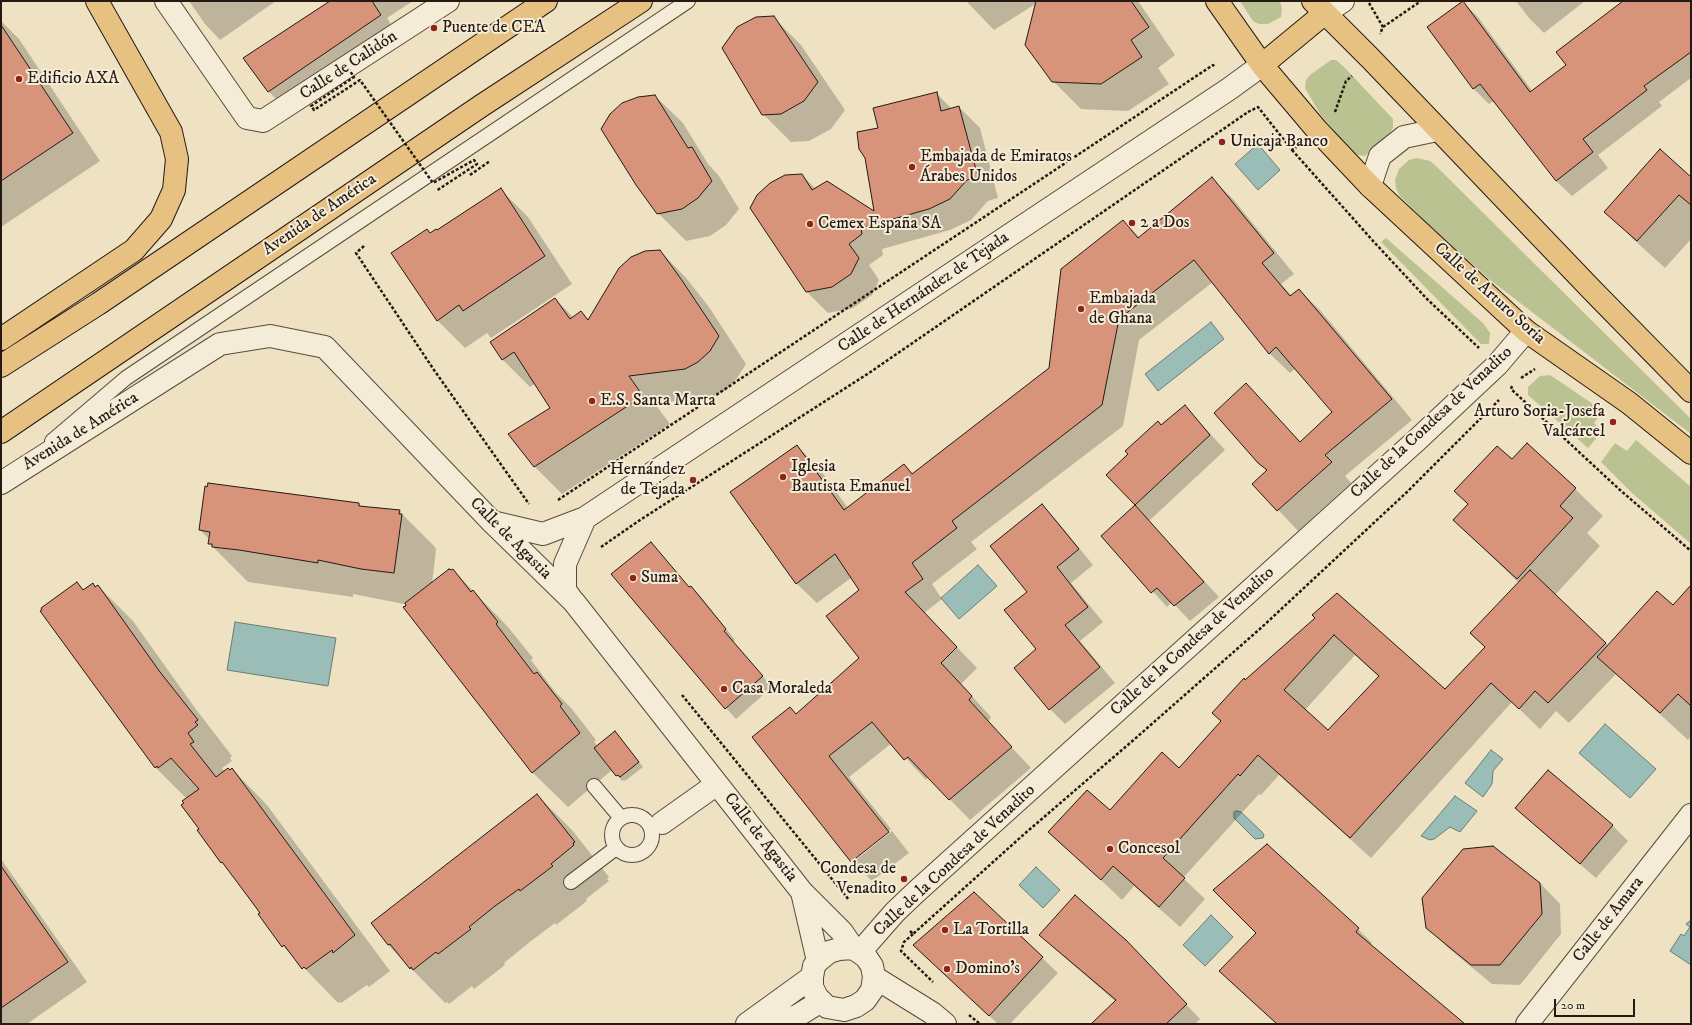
<!DOCTYPE html>
<meta charset="utf-8">
<style>
body{margin:0}
#map{position:relative;width:1692px;height:1025px;overflow:hidden;background:#eee2c2;font-family:"IM FELL DW Pica",serif}
canvas{display:block}
.frame{position:absolute;inset:0;border:2px solid #251914;pointer-events:none}
.scale{position:absolute;left:1554px;top:999px;width:81px;height:18px;box-sizing:border-box;border:2px solid #251914;border-top:0;padding-left:5px;font-size:12px;line-height:14px;white-space:nowrap;color:#251914;-webkit-text-stroke:3px #f4ecd7;paint-order:stroke}
</style>
<div id="map">
<canvas width="1692" height="1025"></canvas>
<div class="frame"></div>
<div class="scale">20 m</div>
</div>
<script>
const context = document.querySelector('canvas').getContext('2d');
context.lineJoin = 'round';
function fillPath(path, color) { context.fillStyle = color; context.fill(path, 'evenodd'); }
const shape = rows => new Path2D(rows.map(r => 'M' + r).join(''));
function stroke(path, color, width, dash) { context.strokeStyle = color; context.lineWidth = width; context.lineCap = dash ? 'butt' : 'round'; context.setLineDash(dash || []); context.stroke(path); }
function write(font, color, halo, rows, align = 'center') {
  context.font = font + ' "IM FELL DW Pica",serif'; context.lineWidth = 4; context.setLineDash([]); context.textBaseline = 'middle'; context.strokeStyle = halo; context.fillStyle = color; for (const [text, x, y, turn = 0] of rows) {
    context.save(); context.translate(x, y); context.rotate((+turn || 0) * Math.PI / 180); context.textAlign = isNaN(turn) ? turn : align; if (halo) context.strokeText(text, 0, 0); context.fillText(text, 0, 0); context.restore();
  }
}
const green = shape([
 [1240,1,1280,1,1282,9,1281,17,1268,24,1259,24,1253,21],
 [1331,60,1336,60,1344,67,1393,119,1393,128,1387,137,1365,156,1358,155,1350,149,1320,114,1305,88,1306,80,1310,75],
 [1417,158,1430,161,1436,166,1691,419,1691,434,1489,279,1429,225,1399,195,1396,188,1395,180,1399,169,1409,160],
 [1386,238,1483,323,1490,333,1489,344,1481,344,1381,242],
 [1550,375,1596,406,1602,413,1594,423,1602,432,1588,448,1528,395,1528,387,1540,376],
 [1636,440,1691,487,1691,544,1631,492,1601,462,1615,443,1627,451]
]);
const water = shape([
 [1258,144,1280,170,1258,190,1235,164,1258,144],
 [1211,322,1224,339,1158,391,1145,374,1211,322],
 [978,565,997,586,959,619,941,598,978,565],
 [235,622,336,638,328,686,227,670,235,622],
 [1605,724,1656,769,1630,798,1579,753,1605,724],
 [1491,750,1503,759,1493,771,1492,784,1483,797,1465,783,1491,750],
 [1455,796,1477,811,1460,832,1450,827,1434,839,1430,840,1421,836,1455,796],
 [1237,811,1241,812,1262,832,1264,835,1263,838,1255,839,1234,818,1234,812,1237,811],
 [1036,867,1060,890,1043,908,1019,885,1036,867],
 [1211,915,1233,937,1205,966,1183,945,1211,915],
 [1691,920,1691,965,1670,951,1681,934,1684,936,1690,927,1686,924,1691,920]
]);
const shadow = shape([
 [189,1,276,1,220,40,205,24],
 [332,1,413,1,387,18,394,29,282,105,268,91],
 [966,1,1138,1,1175,55,1158,68,1169,84,1128,111,1081,109,1053,81,1037,3,994,30],
 [1516,1,1585,1,1544,33,1529,18],
 [1624,1,1690,1,1691,3,1691,78,1659,102,1662,106,1598,155,1608,168,1572,196,1556,181,1494,101,1489,104,1474,89,1428,27,1463,2,1478,17,1533,92,1568,65],
 [773,17,801,45,845,110,831,129,809,141,791,142,763,114],
 [1,21,19,39,100,161,1,227],
 [936,93,952,109,959,107,980,128,998,198,988,201,971,220,950,230,882,249,883,255,869,265,879,280,872,295,853,308,828,313,807,292,802,175,816,189,876,213,879,129],
 [655,96,683,123,708,164,719,176,739,209,726,225,710,236,686,241,658,213],
 [1691,178,1691,239,1665,268,1633,239,1606,211],
 [1212,179,1233,199,1294,274,1281,284,1292,296,1299,290,1320,310,1412,420,1345,476,1351,483,1298,531,1254,484,1268,471,1259,462,1266,405,1301,443,1333,412,1296,368,1290,373,1269,353,1213,282,1139,340,1123,426,971,542,977,549,932,584,942,599,924,613,977,668,961,684,991,717,988,722,1031,768,970,820,928,777,926,780,892,743,849,777,891,829,853,859,853,862,892,831,909,853,872,881,852,861,796,714,860,658,860,591,851,578,817,603,796,583,797,446,818,467,848,508,904,465,913,474,1050,369,1123,221,1140,238],
 [501,190,528,217,572,284,491,338,487,333,465,348,437,320,430,234],
 [660,251,687,279,709,307,746,364,737,378,726,390,712,396,655,404,670,424,562,494,535,467,510,434,552,408,536,383,530,387,502,359,555,299,574,318,581,312,589,320],
 [1185,406,1225,450,1149,521,1219,597,1190,621,1172,602,1167,607,1102,536,1136,505,1107,475],
 [1512,461,1575,489,1603,516,1587,533,1600,546,1555,595,1609,646,1673,607,1691,590,1691,737,1688,740,1616,674,1569,723,1556,711,1540,729,1512,702,1371,858,1279,775,1261,795,1259,794,1183,878,1205,899,1180,927,1134,886,1122,900,1050,832,1110,812,1179,769,1222,722,1245,681,1316,618,1445,691,1486,648,1519,583,1454,520],
 [1355,655,1379,677,1328,732,1305,710],
 [359,504,362,507,399,511,435,547,436,550,432,583,453,570,508,627,533,658,531,660,556,693,572,709,596,740,594,742,598,746,620,737,643,767,625,781,624,780,622,781,612,770,568,807,532,772,409,605,353,594,353,597,248,582,209,543,210,540,200,530],
 [1042,505,1057,521,1093,565,1071,583,1103,622,1080,641,1115,683,1065,724,1050,709,1037,649,1028,592],
 [77,583,85,591,93,584,96,587,98,586,133,621,195,708,232,756,230,758,232,761,222,768,225,772,232,769,267,805,390,971,369,987,367,985,341,1003,340,1002,338,1003,283,946,232,873,222,862,200,829,187,799,155,767],
 [691,587,701,597,735,640,733,642,772,687,736,719,726,708,690,588],
 [1548,771,1613,826,1628,841,1596,878,1532,823,1516,808],
 [537,795,572,830,609,877,607,879,609,881,586,899,587,901,556,925,555,923,531,941,504,963,505,965,474,989,472,986,449,1004,447,1002,445,1003,388,945],
 [1267,846,1358,929,1372,943,1370,945,1463,1024,1277,1024,1234,985,1220,971,1258,933],
 [1,859,87,982,27,1024,1,1024],
 [1540,883,1560,904,1561,934,1520,985,1492,984,1447,947,1427,927],
 [974,893,1058,973,1010,1024,998,1024,930,960],
 [1041,935,1141,957,1200,1019,1195,1024,1093,1024,1116,1002,1055,949]
]);
const building = shape([
 [330,1,372,1,381,15,268,92,243,58,330,1],
 [1036,1,1131,1,1149,27,1131,40,1142,57,1101,84,1052,82,1025,45,1036,1],
 [1463,1,1530,92,1566,65,1556,52,1623,1,1691,1,1691,52,1644,86,1647,90,1583,139,1593,152,1556,181,1480,84,1473,89,1427,27,1463,1],
 [774,16,818,82,804,101,781,114,762,115,722,48,737,27,756,17,774,16],
 [1,25,73,133,1,181,1,25],
 [937,92,941,111,959,106,978,177,967,180,950,199,929,209,861,228,862,234,849,244,859,258,851,274,832,287,806,292,750,208,757,195,770,183,785,175,802,174,812,190,827,181,874,211,865,158,859,149,857,132,878,128,873,108,937,92],
 [655,95,688,148,692,147,712,181,698,198,682,209,657,214,636,185,601,129,610,114,622,103,638,97,655,95],
 [1660,149,1691,177,1691,205,1679,195,1637,241,1604,212,1660,149],
 [1212,177,1274,253,1262,263,1290,296,1299,289,1392,399,1325,455,1332,462,1277,511,1252,484,1267,470,1258,463,1214,413,1246,383,1300,442,1332,412,1276,347,1269,354,1194,260,1119,319,1102,405,952,521,957,528,912,563,923,579,905,592,957,647,941,663,972,696,969,700,1012,747,949,800,908,757,904,760,872,722,829,756,889,832,851,862,752,737,790,707,796,714,859,658,826,616,859,590,835,554,796,584,730,492,797,445,844,510,904,464,912,474,1049,368,1061,269,1123,220,1138,238,1212,177],
 [501,188,545,256,463,311,459,305,437,321,391,253,427,229,430,233,436,229,437,230,501,188],
 [660,250,681,279,719,336,710,351,698,362,685,369,629,376,643,396,534,467,508,434,550,408,514,352,502,360,490,342,555,298,570,319,581,311,588,320,619,268,631,257,645,251,660,250],
 [1185,405,1210,435,1135,505,1106,475,1128,454,1125,451,1158,421,1161,425,1185,405],
 [1527,443,1576,488,1560,506,1573,518,1517,579,1453,520,1468,504,1454,491,1497,446,1512,459,1527,443],
 [208,483,359,503,359,506,400,510,399,514,402,514,394,573,361,569,318,560,318,563,239,550,212,547,212,544,208,544,210,532,199,530,205,486,207,487,208,483],
 [1042,504,1079,549,1057,567,1088,607,1065,625,1100,667,1049,710,1014,668,1036,649,1004,610,1027,592,990,546,1042,504],
 [1135,505,1204,582,1174,606,1157,588,1151,593,1101,536,1135,505],
 [651,542,689,587,691,586,726,629,724,631,763,676,725,709,611,574,651,542],
 [449,569,451,570,453,569,471,592,473,590,498,622,496,624,534,674,537,672,562,704,560,706,580,733,532,773,403,607,406,606,405,603,449,569],
 [1530,570,1606,643,1548,703,1535,691,1519,709,1491,683,1350,838,1258,755,1240,776,1238,774,1163,858,1185,878,1159,907,1113,866,1101,880,1048,832,1087,790,1110,810,1162,752,1179,768,1221,721,1212,713,1244,678,1245,680,1315,618,1312,615,1337,593,1445,689,1485,647,1470,633,1530,570],
 [1334,635,1379,676,1328,730,1284,690,1334,635],
 [77,582,83,590,93,583,95,587,98,585,160,672,198,720,195,722,198,725,188,733,194,742,190,744,216,777,228,768,230,770,232,768,355,935,333,953,332,950,306,969,304,967,302,969,284,945,282,947,258,914,260,913,243,890,222,862,221,863,197,830,199,829,181,805,184,803,182,801,199,789,171,758,158,768,157,766,155,768,40,611,42,610,41,608,77,582],
 [1691,585,1691,706,1678,694,1660,713,1597,657,1657,591,1673,605,1691,585],
 [615,731,639,762,620,777,618,775,616,776,594,748,615,731],
 [1548,770,1613,825,1580,864,1515,808,1548,770],
 [537,794,575,842,573,843,574,845,551,864,553,866,520,891,519,889,495,906,469,927,471,929,438,954,436,952,413,970,411,967,410,969,390,944,388,945,371,923,537,794],
 [1267,844,1359,928,1356,932,1465,1024,1277,1024,1219,971,1256,933,1213,890,1267,844],
 [1493,846,1540,883,1542,914,1500,965,1471,965,1426,928,1422,898,1463,849,1493,846],
 [1,866,68,962,1,1008,1,866],
 [974,892,1043,957,989,1016,913,945,974,892],
 [1075,895,1127,941,1187,1004,1166,1024,1091,1024,1116,1000,1039,935,1075,895]
]);
const path = shape([
 [1369,3,1383,27,1380,34],
 [1383,27,1421,1],
 [1248,112,1258,107,1292,150,1298,146],
 [1335,112,1346,81,1352,76],
 [1292,150,1374,242,1427,299,1479,348],
 [470,175,490,161],
 [364,246,356,253,434,370,529,504],
 [1521,378,1535,369],
 [1512,386,1511,389,1620,490,1691,551],
 [558,500,1213,65,1215,68],
 [601,547,640,520,869,373,1248,112],
 [682,695,849,900],
 [910,931,913,934,1022,836,1137,737,1262,627,1407,492,1499,400],
 [913,934,904,942,901,951,933,982],
 [969,1015,980,1024]
]);
const lane = shape([
 [52,441,126,378,688,1],
 [594,786,621,818],
 '612 835a20 20 0 1 1 40 0a20 20 0 1 1-40 0Z',
 [571,882,616,848]
]);
const street = shape([
 [166,1,247,118,263,121,448,1],
 [1325,13,1343,1],
 [1370,186,1380,156,1404,137,1437,130],
 [1,483,220,344,270,336,325,347,492,522,574,602,802,892,842,932,853,948],
 [492,522,543,534,585,518,1229,89,1262,65],
 [572,600,565,590,565,564,585,518],
 [662,823,717,784],
 [802,892,818,961],
 [853,948,866,957,872,966,874,977,872,990,865,1000,856,1006,844,1010,827,1007,817,997,812,987,812,977,814,966,818,961,829,952,839,949,853,948],
 [860,952,895,912,916,892,1417,440,1497,365,1526,331],
 [874,977,932,1013,945,1024],
 [747,1024,812,977],
 [774,1024,797,1016,821,1001],
 [1527,1024,1691,815]
]);
const primary = shape([
 [1217,1,1262,65,1317,130,1370,186,1526,331,1629,403,1691,453],
 [1313,1,1371,59,1591,289,1691,391],
 [1262,65,1325,13]
]);
const highway = shape([
 [1,339,134,250,161,219,174,190,177,159,171,132,97,1],
 [1,366,98,304,546,1],
 [1,432,481,106,641,1]
]);
const pathBridge = shape([
 [348,68,354,77,311,106,314,110,360,80,433,183,474,160,477,164,436,191]
]);
const markers = [
 [434,28,4,"#8f2418"],
 [19,79,4,"#8f2418"],
 [1222,142,4,"#8f2418"],
 [912,167,4,"#8f2418"],
 [1132,223,4,"#8f2418"],
 [810,224,4,"#8f2418"],
 [1081,309,4,"#8f2418"],
 [592,401,4,"#8f2418"],
 [1613,422,4,"#8f2418"],
 [783,477,4,"#8f2418"],
 [693,480,4,"#8f2418"],
 [633,578,4,"#8f2418"],
 [724,689,4,"#8f2418"],
 [1110,849,4,"#8f2418"],
 [904,879,4,"#8f2418"],
 [945,930,4,"#8f2418"],
 [947,969,4,"#8f2418"]
];
const poiNames = [
 ["Puente de CEA",442,28],
 ["Edificio AXA",27,79],
 ["Unicaja Banco",1230,142],
 ["Embajada de Emiratos",920,157],
 ["Árabes Unidos",920,177],
 ["2 a Dos",1140,223],
 ["Cemex España SA",818,224],
 ["Embajada",1089,299],
 ["de Ghana",1089,319],
 ["E.S. Santa Marta",600,401],
 ["Arturo Soria-Josefa",1605,412,"right"],
 ["Valcárcel",1605,432,"right"],
 ["Iglesia",791,467],
 ["Bautista Emanuel",791,487],
 ["Hernández",685,470,"right"],
 ["de Tejada",685,490,"right"],
 ["Suma",641,578],
 ["Casa Moraleda",732,689],
 ["Concesol",1118,849],
 ["Condesa de",896,869,"right"],
 ["Venadito",896,889,"right"],
 ["La Tortilla",953,930],
 ["Domino's",955,969]
];
const streetNames = [
 ["Calle de Calidón",349,66,-33],
 ["Avenida de América",320,215,-34],
 ["Calle de Hernández de Tejada",924,293,-34],
 ["Calle de Arturo Soria",1489,294,42],
 ["Calle de la Condesa de Venadito",1432,423,-43],
 ["Avenida de América",81,432,-32],
 ["Calle de Agastia",510,539,45],
 ["Calle de la Condesa de Venadito",1193,642,-42],
 ["Calle de Agastia",760,838,52],
 ["Calle de la Condesa de Venadito",955,861,-43],
 ["Calle de Amara",1609,920,-52]
];
fillPath(green, '#bbc291');
fillPath(water, '#9abdb7');
stroke(water, '#6b7b76', 1);
fillPath(shadow, '#0003');
fillPath(building, '#d8937b');
stroke(building, '#251914', 1);
stroke(lane, '#574b40', 16);
stroke(street, '#574b40', 24);
stroke(primary, '#251914', 24);
stroke(highway, '#251914', 24);
stroke(path, '#251914', 2.5, [3, 2]);
stroke(lane, '#f4ecd7', 14);
stroke(street, '#f4ecd7', 22);
stroke(primary, '#e7c181', 22);
stroke(highway, '#e7c181', 22);
stroke(pathBridge, '#251914', 2.5, [3, 2]);
for (const [x, y, r, color] of markers) { const dot = new Path2D(); dot.arc(x, y, r, 0, 2 * Math.PI); context.fillStyle = color; context.fill(dot); stroke(dot, '#f4ecd7', 1.5); }
write('17px', '#251914', '#f4ecd7', poiNames, 'left');
write('17px', '#251914', '#f4ecd7', streetNames);
</script>
